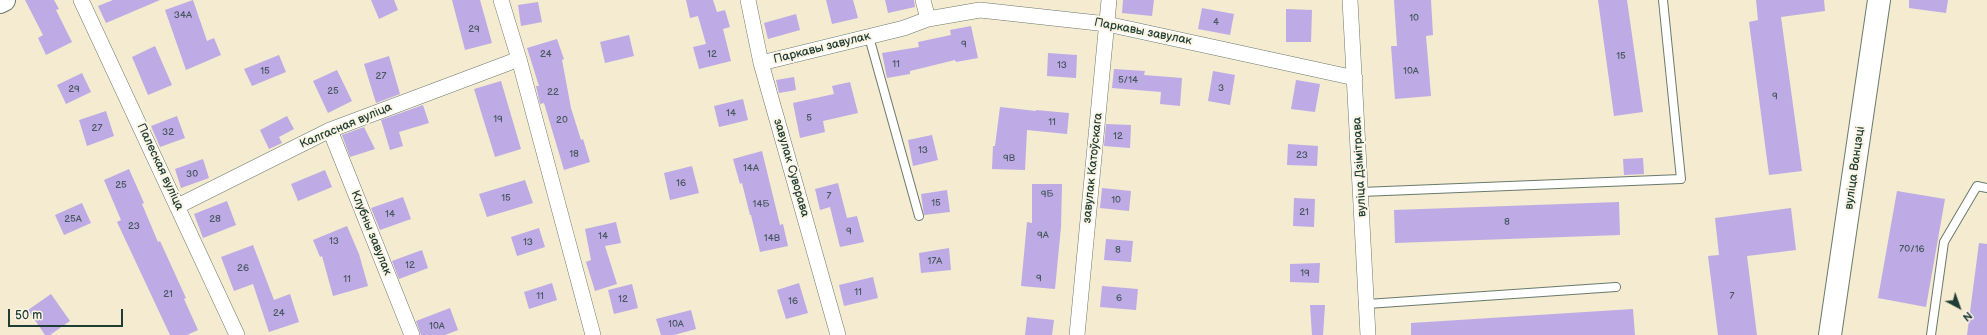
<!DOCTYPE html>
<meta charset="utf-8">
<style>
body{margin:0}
#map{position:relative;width:1987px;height:335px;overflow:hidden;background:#f4ebd1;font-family:"Balsamiq Sans",sans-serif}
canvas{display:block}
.north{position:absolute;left:1939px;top:287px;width:40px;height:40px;-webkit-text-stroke:3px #fcf5e5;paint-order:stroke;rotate:139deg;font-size:11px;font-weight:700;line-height:16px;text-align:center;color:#1f3d34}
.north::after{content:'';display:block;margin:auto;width:14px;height:18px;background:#1f3d34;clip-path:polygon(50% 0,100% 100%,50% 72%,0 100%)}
.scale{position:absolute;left:8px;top:309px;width:115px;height:18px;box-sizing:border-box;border:2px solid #1f3d34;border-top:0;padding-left:5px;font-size:12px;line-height:14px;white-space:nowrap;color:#1f3d34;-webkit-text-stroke:3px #fcf5e5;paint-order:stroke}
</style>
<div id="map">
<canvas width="1987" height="335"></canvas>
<div class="north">N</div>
<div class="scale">50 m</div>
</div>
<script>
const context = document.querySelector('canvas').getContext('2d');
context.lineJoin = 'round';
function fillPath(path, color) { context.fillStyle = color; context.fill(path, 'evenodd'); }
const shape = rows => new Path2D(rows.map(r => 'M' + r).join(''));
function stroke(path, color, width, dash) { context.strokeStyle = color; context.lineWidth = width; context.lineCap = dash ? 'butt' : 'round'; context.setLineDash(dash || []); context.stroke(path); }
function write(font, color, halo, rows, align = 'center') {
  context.font = font + ' "Balsamiq Sans",sans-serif'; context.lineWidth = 4; context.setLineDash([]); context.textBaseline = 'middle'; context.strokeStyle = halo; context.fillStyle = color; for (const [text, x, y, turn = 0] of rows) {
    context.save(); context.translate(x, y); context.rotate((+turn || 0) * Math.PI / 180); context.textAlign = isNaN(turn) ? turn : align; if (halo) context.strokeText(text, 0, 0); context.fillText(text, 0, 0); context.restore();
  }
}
const building = shape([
 [25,0,54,0,59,9,56,10,72,42,46,55,38,38,43,35],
 [113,0,160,0,106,23,98,6],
 [193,0,207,41,214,38,221,55,186,70,165,10],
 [371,0,394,0,398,10,379,19],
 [452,0,480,0,492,43,465,50],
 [686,0,713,0,717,12,725,10,730,27,723,29,731,61,699,69,693,47,706,44,698,16,690,18],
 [826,0,853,0,858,18,832,24],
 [885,0,914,0,915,7,888,13],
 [1123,0,1154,0,1152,16,1122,13],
 [1394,0,1431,0,1433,35,1426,36,1431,96,1395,99,1391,46,1397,46],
 [1598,0,1627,0,1643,112,1614,116],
 [1756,0,1824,0,1825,11,1781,17,1802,171,1769,175,1749,22,1758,20],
 [1909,0,1948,0,1946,13,1909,8],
 [538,2,542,22,521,26,518,5],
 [1202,8,1234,14,1230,35,1198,29],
 [1286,9,1312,10,1311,42,1286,42],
 [796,14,800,30,768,39,764,23],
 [971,26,978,58,956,62,955,60,910,71,910,74,887,78,882,53,919,47,918,42,951,35,950,30],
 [629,35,634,56,605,63,600,42],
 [557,39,564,59,562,60,571,108,581,140,583,139,590,162,564,170,544,103,540,104,536,86,539,86,527,48],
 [155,46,172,85,148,95,132,57],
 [1048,53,1077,55,1076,78,1047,76],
 [279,55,286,72,252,86,244,69],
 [389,56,400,94,376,103,364,64],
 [1114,69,1145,71,1144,75,1182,78,1180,106,1160,104,1161,92,1112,88],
 [337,70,352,101,328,113,313,81],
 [1213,71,1235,75,1230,105,1208,101],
 [82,73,91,92,66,104,57,85],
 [794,77,796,90,779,93,776,80],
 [1296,80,1320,84,1315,112,1291,109],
 [501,81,521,149,495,157,474,89],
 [850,82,858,113,823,121,825,132,800,138,793,103,834,94,832,86],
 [743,99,748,120,719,127,714,106],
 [423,105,429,123,399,132,403,146,390,150,381,120],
 [1000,107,1036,111,1036,110,1069,113,1067,134,1027,130,1025,170,992,169,993,146,995,146],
 [106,111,114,136,87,146,79,120],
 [177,116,185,138,160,147,151,126],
 [287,116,294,129,279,137,282,143,269,149,260,130],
 [1106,124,1131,125,1130,148,1104,146],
 [364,127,375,149,350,157,342,135],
 [932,135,938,160,913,166,908,140],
 [1288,144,1318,146,1317,166,1287,165],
 [762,151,780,225,783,224,788,246,760,252,751,215,750,215,742,183,740,184,733,159],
 [1643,158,1644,174,1624,175,1623,159],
 [203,159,209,178,181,188,175,169],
 [692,166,699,193,670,200,664,173],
 [129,169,144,203,142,204,158,242,160,241,186,298,184,299,198,330,187,335,170,335,117,222,121,220,104,180],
 [325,170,332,187,298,201,291,184],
 [525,180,533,203,487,217,479,194],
 [838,183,847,218,857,216,864,242,840,247,830,207,820,210,815,189],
 [1032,184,1062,184,1061,227,1055,289,1021,286,1027,222,1032,223],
 [1102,188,1131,191,1129,211,1100,208],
 [947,190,950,212,924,215,921,194],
 [1897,191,1945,199,1926,307,1878,298],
 [403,197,411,219,380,230,371,208],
 [1294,198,1315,199,1314,227,1293,226],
 [227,201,236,225,203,238,194,214],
 [1619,202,1620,235,1395,243,1394,210],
 [82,203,91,223,64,235,55,215],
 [1791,208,1796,250,1747,256,1757,335,1718,335,1708,256,1719,255,1715,218],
 [616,222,621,243,605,246,617,284,595,291,586,262,591,260,585,229],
 [347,226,359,254,368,286,333,296,322,256,320,257,313,240],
 [539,228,545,247,517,256,511,237],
 [1106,239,1133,241,1131,262,1104,260],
 [1979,243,1987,244,1987,335,1967,335],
 [253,245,274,300,290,294,299,322,269,332,253,284,234,291,221,257],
 [949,248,951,270,921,273,919,253],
 [422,250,428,268,399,279,392,261],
 [1320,263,1319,283,1290,282,1290,264],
 [873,277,878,298,844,306,839,285],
 [552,283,557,300,529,309,524,292],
 [799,283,808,313,786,319,777,290],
 [632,284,638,308,614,314,608,290],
 [1102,286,1138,289,1136,310,1100,307],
 [51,294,70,321,50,335,45,335,28,310],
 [1310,305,1325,305,1323,335,1312,335],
 [450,308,458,330,445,335,421,335,416,321],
 [1633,309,1635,335,1411,335,1411,323],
 [691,310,696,329,674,335,661,335,656,319],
 [1027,317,1054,320,1052,335,1025,335]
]);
const lane = shape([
 [869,37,919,216],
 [1361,192,1681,179,1663,0],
 [1367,304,1616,287],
 [1931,335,1944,242,1977,186,1987,188]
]);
const street = shape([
 [81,0,237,335],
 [501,0,519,59,593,335],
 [748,0,761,63,838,335],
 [923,0,928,19],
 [1350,0,1368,335],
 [761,63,904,28,928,19,980,10,1107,24,1355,78],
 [330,130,412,335],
 [178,206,330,130,519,59],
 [1077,335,1109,0]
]);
const secondary = shape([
 [1830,335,1879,0]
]);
const primary = shape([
 [0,2,4,0]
]);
const numberNames = [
 ["34А",183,15],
 ["10",1414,18],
 ["4",1216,22],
 ["29",474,29],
 ["9",964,44],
 ["24",546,54],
 ["12",712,54],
 ["15",1621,56],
 ["11",896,64],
 ["13",1062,65],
 ["15",265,71],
 ["10А",1411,71],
 ["27",381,76],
 ["5/14",1128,80],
 ["3",1221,88],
 ["29",74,89],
 ["25",333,91],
 ["22",553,92],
 ["9",1775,96],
 ["14",731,113],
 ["5",809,118],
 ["19",498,119],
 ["20",562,120],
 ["11",1052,122],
 ["27",97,128],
 ["32",168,132],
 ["12",1118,136],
 ["13",923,150],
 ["18",574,154],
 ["23",1302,155],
 ["9В",1009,158],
 ["14А",751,168],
 ["30",192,174],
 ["16",681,183],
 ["25",121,185],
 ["9Б",1047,194],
 ["7",829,196],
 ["15",506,198],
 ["10",1116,200],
 ["15",936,203],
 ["14Б",761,204],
 ["21",1304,212],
 ["14",390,214],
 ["25А",73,219],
 ["28",215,219],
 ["8",1507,222],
 ["23",134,226],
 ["9",849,231],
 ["9А",1043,235],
 ["14",603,236],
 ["14В",772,238],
 ["13",334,241],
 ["13",528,242],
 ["70/16",1912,249],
 ["8",1118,250],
 ["17А",935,261],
 ["12",410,265],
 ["26",243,268],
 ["19",1305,273],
 ["9",1039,278],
 ["11",347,279],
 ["11",858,292],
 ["21",168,294],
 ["11",540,296],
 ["7",1732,296],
 ["6",1119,298],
 ["12",623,299],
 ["16",793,301],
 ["24",279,313],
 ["10А",676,324],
 ["10А",437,326]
];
const streetNames = [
 ["Паркавы завулак",1143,32,11],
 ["Паркавы завулак",822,48,-14],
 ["Калгасная вуліца",346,126,-23],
 ["Палеская вуліца",160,167,65],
 ["вуліца Дзімітрава",1360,167,-93],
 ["завулак Суворава",791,168,74],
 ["завулак Катоўскага",1093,168,-84],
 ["вуліца Ванцэці",1855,168,-82],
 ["Клубны завулак",371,233,68]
];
fillPath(building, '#beaae4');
stroke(lane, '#6a7a6b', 10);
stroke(street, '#6a7a6b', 16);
stroke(secondary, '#6a7a6b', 24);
stroke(primary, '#6a7a6b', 24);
stroke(lane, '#fff', 8);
stroke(street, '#fff', 15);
stroke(secondary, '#fff', 22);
stroke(primary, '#fff', 22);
write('10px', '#475860', null, numberNames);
write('12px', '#1f3d34', '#fcf5e5', streetNames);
</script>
